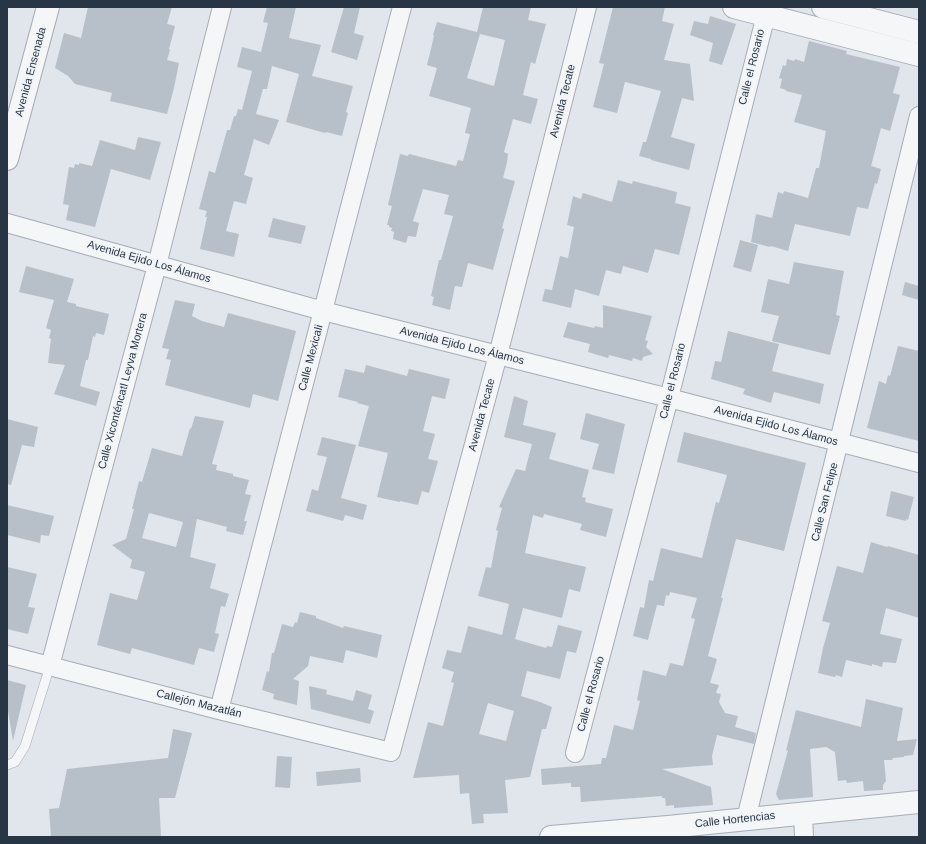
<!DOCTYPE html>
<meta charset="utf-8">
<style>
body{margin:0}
#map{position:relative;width:926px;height:844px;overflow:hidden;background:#e0e6eb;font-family:Helvetica,sans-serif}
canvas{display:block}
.frame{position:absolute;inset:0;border:8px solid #273544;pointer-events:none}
</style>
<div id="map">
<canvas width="926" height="844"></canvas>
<div class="frame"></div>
</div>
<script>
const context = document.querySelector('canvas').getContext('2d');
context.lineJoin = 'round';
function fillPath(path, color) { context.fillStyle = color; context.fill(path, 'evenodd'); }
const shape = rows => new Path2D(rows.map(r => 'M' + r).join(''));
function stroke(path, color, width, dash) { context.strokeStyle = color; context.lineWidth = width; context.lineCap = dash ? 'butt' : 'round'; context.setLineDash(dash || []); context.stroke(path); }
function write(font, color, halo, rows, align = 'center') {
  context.font = font + ' Helvetica,sans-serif'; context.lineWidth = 3; context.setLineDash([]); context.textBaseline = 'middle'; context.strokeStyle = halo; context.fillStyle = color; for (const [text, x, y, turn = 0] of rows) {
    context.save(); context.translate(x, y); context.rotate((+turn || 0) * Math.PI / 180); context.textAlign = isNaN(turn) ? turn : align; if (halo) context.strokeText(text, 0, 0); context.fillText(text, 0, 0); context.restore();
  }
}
const building = shape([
 [88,7,172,7,167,24,175,26,169,49,170,50,167,60,179,63,174,88,167,114,110,101,112,93,75,84,68,76,55,68,64,33,81,38],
 [267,7,296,7,289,38,321,45,312,76,353,86,346,112,348,113,342,136,326,132,325,133,286,122,299,74,272,66,267,89,263,89,256,114,279,120,269,145,254,139,244,175,253,178,246,204,234,201,226,231,239,234,234,257,200,249,207,217,205,217,207,211,199,209,209,171,215,173,227,130,230,130,234,116,236,116,238,109,242,110,252,71,237,67,242,47,261,52,268,23,263,22],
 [344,7,360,7,354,33,364,36,357,60,331,52],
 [483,7,531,7,528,20,546,24,535,64,531,62,523,95,538,99,531,124,513,119,504,152,508,154,507,162,503,178,515,181,502,228,504,229,493,270,468,263,462,287,455,286,450,310,432,305,434,297,431,296,439,260,441,260,453,216,444,214,449,195,423,189,413,221,419,223,416,237,408,236,406,243,393,239,394,232,391,231,392,228,389,227,389,225,387,225,392,206,388,205,400,154,408,156,409,154,456,166,458,160,463,161,470,134,465,133,471,108,429,96,437,68,427,65,434,36,433,35,437,22,477,32],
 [480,34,505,40,494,86,467,78],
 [613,7,665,7,662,21,674,24,664,60,690,64,694,101,682,98,671,137,695,144,689,170,651,160,651,159,639,156,643,142,646,142,661,91,625,82,617,113,593,107,604,64,599,63],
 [710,16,736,24,722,65,709,61,713,43,690,35,694,21,708,24],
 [809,41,847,51,846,54,900,67,893,93,900,95,890,131,881,128,871,166,881,169,877,184,875,183,868,209,857,207,850,236,795,224,788,251,771,246,770,247,751,242,756,214,772,218,778,192,783,194,784,191,808,198,816,168,819,168,826,131,794,122,802,95,786,91,786,90,780,88,782,79,779,78,783,65,786,66,787,59,794,61,795,59,804,62],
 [138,137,161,142,150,180,111,169,95,227,66,220,69,205,63,204,69,167,74,168,75,164,79,165,79,163,92,166,100,140,135,150],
 [618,180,632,184,633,181,677,192,675,203,691,207,679,255,655,249,648,273,623,266,621,274,606,270,599,296,575,289,571,308,542,301,545,289,552,290,560,256,568,258,574,227,567,225,573,196,581,199,583,193,612,202],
 [273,218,306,226,301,244,268,237],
 [740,240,758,245,751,272,733,267],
 [794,262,844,271,836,315,840,316,830,355,772,341,779,316,761,312,768,279,789,284],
 [26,266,74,279,67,302,76,304,76,306,109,314,104,335,96,333,95,337,93,336,88,360,86,360,80,386,100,392,96,406,54,394,65,365,48,363,51,339,49,338,51,330,46,328,54,300,19,292],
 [905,282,919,286,919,300,902,295],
 [175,300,195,304,192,316,202,321,224,327,228,313,296,331,278,401,253,394,250,408,165,385,171,360,166,359,169,349,162,348],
 [603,305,652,316,645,340,648,341,646,347,653,354,643,357,642,361,633,358,632,361,609,355,608,358,588,352,590,344,563,337,568,322,594,328,595,326,603,328],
 [728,331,779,344,772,371,824,384,820,404,774,392,771,403,743,394,745,389,711,379,715,361,721,362],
 [898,346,919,351,919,441,867,428,879,381,886,384,888,375,890,376],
 [366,365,407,376,409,369,450,379,445,399,432,396,423,431,435,434,428,459,438,461,429,493,422,491,418,505,400,501,400,502,377,497,388,453,358,446,369,406,357,403,358,402,338,397,345,369,364,373],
 [514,396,528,401,523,425,556,433,549,459,589,470,582,497,586,498,585,502,613,509,606,537,580,530,582,524,544,514,543,518,533,515,525,553,586,567,580,592,569,589,562,618,523,608,515,639,546,648,547,646,552,647,558,625,582,631,576,653,567,651,560,679,527,671,521,696,540,702,552,707,546,729,543,729,543,730,542,729,530,777,505,780,508,813,483,814,484,823,472,824,469,793,460,794,459,775,413,778,428,722,443,726,454,683,451,682,454,672,442,668,447,650,461,653,468,626,502,635,509,604,478,596,486,567,491,568,498,531,496,530,502,508,499,507,516,469,525,471,532,444,504,437],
 [488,703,514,711,506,741,479,734],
 [586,413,625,424,614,474,592,469,599,444,580,439],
 [195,416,224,421,212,464,217,465,216,470,233,474,233,476,249,480,245,494,251,495,244,521,247,521,243,535,226,531,227,527,197,519,190,557,216,564,210,588,229,594,225,607,221,606,215,633,219,634,214,652,199,648,194,665,132,648,130,654,97,645,110,593,137,600,145,572,130,568,132,560,112,545,126,539,134,509,132,509,139,481,142,482,152,448,182,456,190,428,191,429],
 [149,513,183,522,176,547,142,538],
 [7,419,38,427,34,447,22,445,11,485,7,484],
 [684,432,806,463,784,551,736,539,721,598,723,598,708,656,717,659,710,683,719,685,716,693,721,694,719,702,725,713,738,716,735,727,756,733,754,744,717,735,712,756,713,765,662,769,711,787,713,805,674,808,674,805,666,806,665,798,662,798,662,796,581,802,580,787,571,787,571,783,542,785,541,769,601,764,602,758,606,758,614,725,633,730,640,701,637,700,643,670,666,676,670,663,683,666,695,619,691,618,697,598,670,592,669,596,666,595,664,606,657,605,648,640,633,636,640,607,644,608,649,580,653,581,661,548,702,558,716,502,719,503,727,475,677,462],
 [322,437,356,445,341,498,367,505,363,520,345,515,343,521,306,511,312,489,318,491,327,457,317,455],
 [891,491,914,497,908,520,906,519,906,521,886,516],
 [7,505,54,516,49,536,41,535,40,543,7,535],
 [871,542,887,547,888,546,919,555,919,618,886,608,880,634,902,639,896,663,883,662,882,667,872,664,872,666,846,660,842,677,836,675,835,677,818,673,823,648,830,623,822,621,837,566,863,573],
 [7,567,37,574,28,607,35,608,28,634,7,629],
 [300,612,316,616,316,618,343,628,344,626,382,635,377,658,346,650,343,663,310,656,308,666,293,679,299,681,297,705,273,699,274,694,262,690,267,671,269,672,272,653,274,653,282,624,293,627,295,622,297,623],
 [7,680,26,685,13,741,7,705],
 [309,686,327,690,326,694,353,701,356,690,372,695,368,709,374,711,370,724,311,709],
 [866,699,903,708,897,741,917,739,913,755,904,756,904,757,893,758,892,760,884,760,886,781,883,785,883,790,864,791,863,781,847,783,846,780,838,781,835,752,826,747,810,749,813,797,779,800,776,794,788,750,786,751,796,710,861,727],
 [173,729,192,733,175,798,159,798,161,837,51,837,49,809,59,808,67,769,168,758],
 [277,756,292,757,290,788,275,787],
 [360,768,361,782,317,786,316,772]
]);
const service = shape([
 [7,765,15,762,25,746,50,666]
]);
const minor = shape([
 [7,223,323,311,669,398,919,463],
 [7,655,219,710,391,752,498,355,587,7],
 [50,666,157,265,222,7],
 [219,710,402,7],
 [575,753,669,398,768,7],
 [803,813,804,837],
 [746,819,919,116]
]);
const tertiary = shape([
 [734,7,919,55],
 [823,7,919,32],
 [7,159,48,7],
 [551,837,668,827,919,802]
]);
const streetNames = [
 ["Calle el Rosario",752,67,-76],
 ["Avenida Ensenada",31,72,-75],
 ["Avenida Tecate",563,101,-76],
 ["Avenida Ejido Los Álamos",149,262,16],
 ["Avenida Ejido Los Álamos",462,346,14],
 ["Calle Mexicali",311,358,-75],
 ["Calle el Rosario",673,381,-76],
 ["Calle Xiconténcatl Leyva Mortera",123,391,-75],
 ["Avenida Tecate",482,415,-75],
 ["Avenida Ejido Los Álamos",776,426,15],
 ["Calle San Felipe",825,502,-76],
 ["Calle el Rosario",591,694,-75],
 ["Callejón Mazatlán",199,704,14],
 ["Calle Hortencias",735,820,-6]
];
fillPath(building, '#b7bfc9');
stroke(service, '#a5adb6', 10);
stroke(minor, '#a5adb6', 20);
stroke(tertiary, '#a5adb6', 24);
stroke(service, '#f4f6f8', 9);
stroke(minor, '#f4f6f8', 18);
stroke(tertiary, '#f4f6f8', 22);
write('11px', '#273544', '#f0f4f8', streetNames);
</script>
